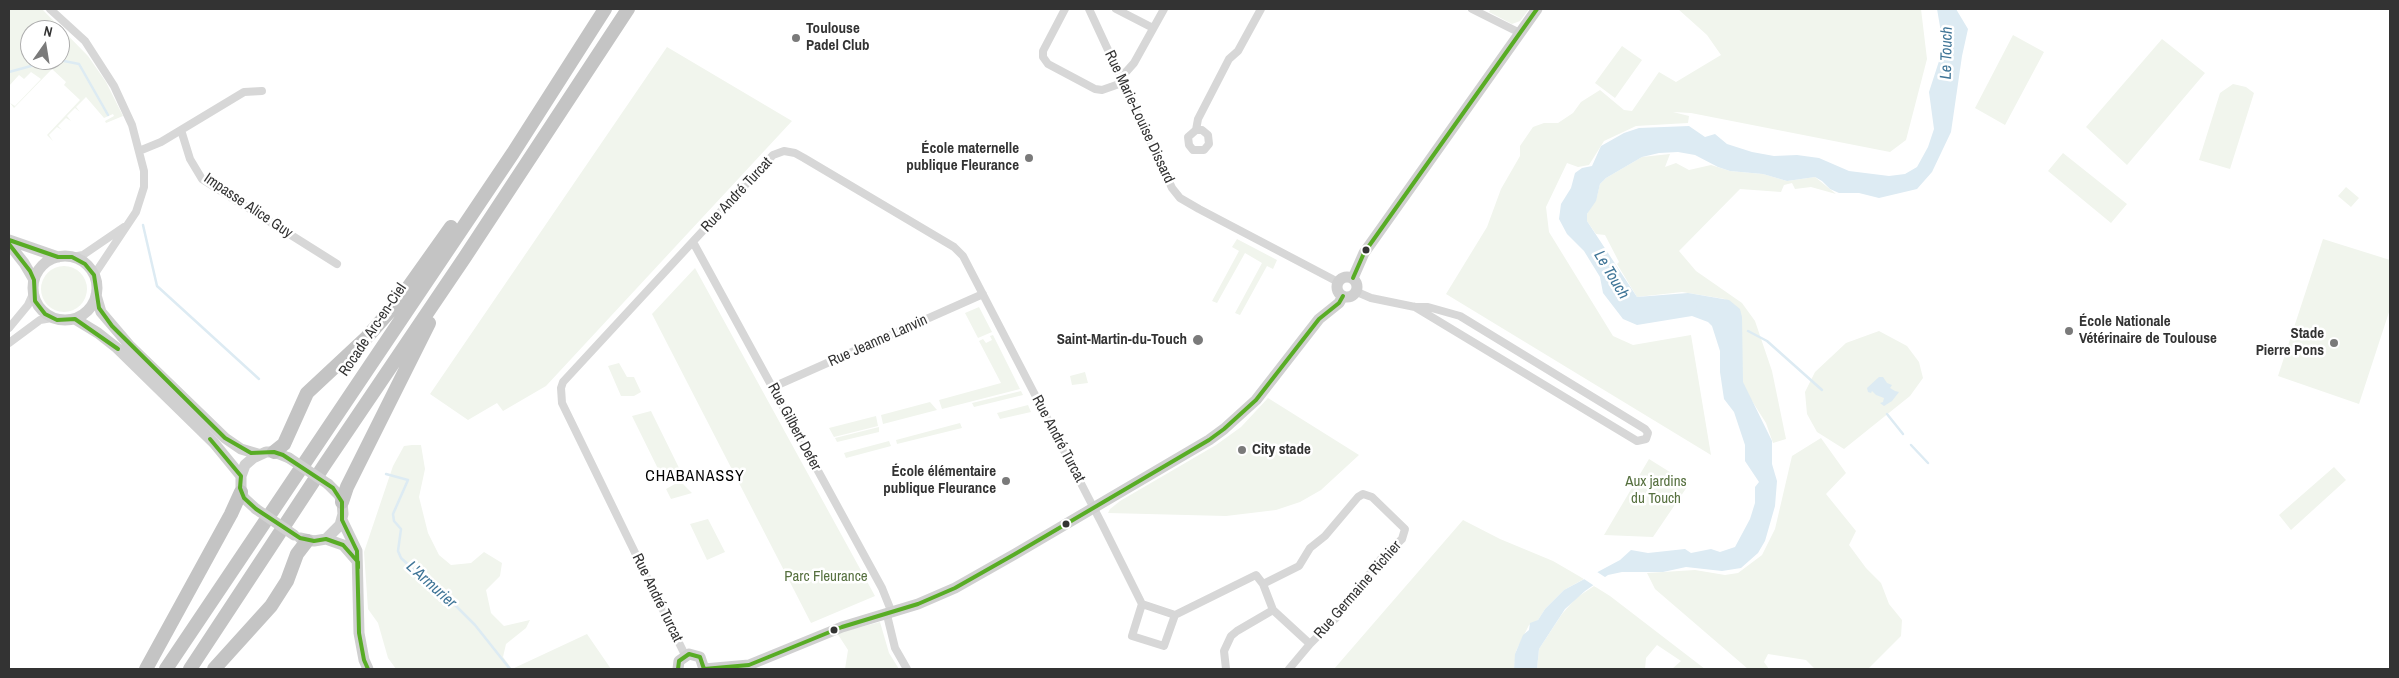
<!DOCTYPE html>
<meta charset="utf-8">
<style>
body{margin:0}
#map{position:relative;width:2399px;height:678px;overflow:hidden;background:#fff;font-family:"Archivo Narrow",sans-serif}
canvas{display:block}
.frame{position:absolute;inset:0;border:10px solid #333;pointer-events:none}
.north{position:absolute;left:20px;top:20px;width:50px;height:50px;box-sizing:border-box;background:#fff;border:1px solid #adadad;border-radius:50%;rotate:13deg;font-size:14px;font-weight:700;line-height:20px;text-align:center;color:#333}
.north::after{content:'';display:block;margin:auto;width:18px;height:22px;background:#7a7a7a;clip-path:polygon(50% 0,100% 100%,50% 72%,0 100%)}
</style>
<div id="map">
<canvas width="2399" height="678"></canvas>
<div class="frame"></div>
<div class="north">N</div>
</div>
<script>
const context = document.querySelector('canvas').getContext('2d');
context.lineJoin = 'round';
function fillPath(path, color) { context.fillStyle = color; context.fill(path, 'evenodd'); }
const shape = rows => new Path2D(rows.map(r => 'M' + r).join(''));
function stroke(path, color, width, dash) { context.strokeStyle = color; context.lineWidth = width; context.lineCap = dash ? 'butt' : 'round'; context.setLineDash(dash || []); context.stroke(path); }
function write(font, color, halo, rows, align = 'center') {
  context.font = font + ' "Archivo Narrow",sans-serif'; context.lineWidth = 5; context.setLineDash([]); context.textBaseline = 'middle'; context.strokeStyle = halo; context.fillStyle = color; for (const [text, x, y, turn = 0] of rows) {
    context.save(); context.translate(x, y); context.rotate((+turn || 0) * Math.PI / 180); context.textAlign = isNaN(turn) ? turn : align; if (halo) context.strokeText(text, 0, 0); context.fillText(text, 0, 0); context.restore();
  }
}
const green = shape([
 [9,9,42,9,88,56,106,82,123,116,106,123,105,121,114,116,113,114,104,118,86,97,76,107,80,112,75,108,67,116,71,121,66,118,58,126,62,130,57,127,49,135,53,141,47,135,80,100,64,85,66,82,52,69,14,108,10,103,15,106,41,79,31,72,24,79,19,75,9,86],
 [30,30,60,30,60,60,30,60],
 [1491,9,1529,9,1520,21,1512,24,1489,12],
 [1678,9,1921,9,1927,59,1906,140,1890,152,1691,113,1673,112,1689,116,1688,123,1636,126,1604,141,1589,165,1578,167,1567,163,1546,207,1549,232,1613,336,1633,345,1691,335,1711,455,1446,294,1487,227,1501,189,1520,156,1520,146,1533,127,1544,123,1558,123,1573,113,1581,102,1600,90,1624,110,1632,111,1659,72,1676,82,1721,55,1707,35],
 [2013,35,2044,52,2005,125,1975,108],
 [2162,39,2205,73,2127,165,2086,127],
 [1622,46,1642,60,1615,98,1595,83],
 [667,47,792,121,546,386,503,411,497,403,468,420,430,394],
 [2233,84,2246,87,2254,93,2230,169,2199,160,2220,93],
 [2063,153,2127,204,2111,223,2048,171],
 [1670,154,1665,167,1676,163,1689,170,1711,165,1730,171,1763,174,1787,181,1815,177,1836,194,1811,187,1795,189,1792,183,1784,185,1781,192,1740,189,1679,251,1696,271,1742,303,1755,321,1772,371,1786,439,1773,443,1766,423,1745,390,1742,379,1741,345,1725,299,1682,292,1637,297,1617,264,1619,262,1605,235,1596,234,1587,221,1587,214,1597,196,1600,184,1606,178,1642,157],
 [2346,187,2359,198,2351,207,2338,196],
 [1237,239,1277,260,1273,269,1267,266,1240,315,1235,313,1262,263,1245,253,1217,303,1212,301,1239,251,1232,247],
 [2323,239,2390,260,2390,309,2359,404,2278,376],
 '41 289a23 23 0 1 1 46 0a23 23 0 1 1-46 0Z',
 [695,268,875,596,811,623,652,314],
 [979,307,992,332,978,338,965,313],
 [1879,331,1907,346,1919,362,1923,378,1910,396,1844,449,1817,432,1807,414,1805,392,1815,372,1846,343],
 [993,335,1020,389,942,409,939,400,1001,383,979,341,983,339,986,343,992,340,990,336],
 [619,363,627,377,634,377,641,392,634,396,621,396,608,366],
 [1085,372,1088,383,1072,385,1070,376],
 [1021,391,1023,395,974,407,972,403],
 [1268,398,1359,455,1321,490,1300,502,1276,510,1226,516,1108,513,1110,509,1120,501,1216,445,1241,427],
 [930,402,937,410,883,424,881,415],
 [1028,405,1031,412,1000,419,997,413],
 [651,411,682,474,664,481,632,416],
 [876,416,878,426,834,437,829,428],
 [960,423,962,428,897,444,896,440],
 [879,427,879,432,837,442,835,438],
 [1821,438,1846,473,1826,494,1856,531,1849,545,1866,568,1881,583,1889,604,1902,620,1901,636,1868,669,1815,669,1806,660,1768,654,1764,662,1769,669,1748,669,1655,589,1647,573,1695,570,1725,575,1738,573,1762,555,1775,529,1792,456],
 [889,441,891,446,846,458,844,453],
 [412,445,421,445,425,469,419,497,428,533,439,555,451,565,471,563,484,552,502,563,500,576,486,590,491,613,504,626,530,620,526,628,506,644,503,657,512,669,587,634,611,669,396,669,388,658,378,623,368,609,364,552,393,466,404,446],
 [1649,459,1689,484,1653,537,1604,535],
 [2334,467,2346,480,2291,530,2279,515],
 [675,484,683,484,692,493,671,499,666,489],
 [708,519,725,552,707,560,690,524],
 [1463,520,1500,539,1553,561,1584,579,1564,590,1545,609,1538,620,1529,625,1516,651,1514,669,1334,669],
 [1594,586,1610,596,1705,669,1672,669,1681,661,1657,645,1646,658,1645,669,1537,669,1539,649,1562,614,1576,598],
 [880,622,889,653,899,669,845,669,848,650,837,633]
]);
const water = shape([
 [1937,9,1956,9,1968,29,1962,56,1951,132,1932,172,1917,189,1879,198,1859,193,1839,193,1830,189,1822,181,1815,177,1787,181,1763,174,1730,171,1718,167,1695,155,1678,152,1659,153,1642,157,1606,178,1600,184,1596,201,1587,214,1587,221,1637,297,1688,293,1729,300,1740,309,1742,317,1743,382,1772,441,1772,464,1777,481,1775,506,1765,541,1758,553,1741,568,1722,571,1686,567,1663,572,1622,572,1608,575,1585,591,1565,609,1539,649,1537,669,1514,669,1515,654,1523,635,1529,630,1530,623,1538,620,1545,609,1564,590,1620,560,1631,550,1648,553,1685,549,1691,553,1711,549,1720,552,1735,547,1750,519,1755,503,1755,487,1759,482,1745,461,1745,445,1734,412,1724,399,1720,372,1720,351,1712,326,1708,322,1692,316,1637,325,1623,319,1603,293,1600,277,1584,251,1567,234,1559,219,1561,204,1571,188,1575,173,1582,168,1592,166,1601,146,1624,133,1639,128,1689,126,1705,137,1715,134,1727,144,1752,152,1774,156,1797,155,1819,158,1849,171,1889,176,1905,174,1917,167,1928,147,1934,129,1929,92,1940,58,1942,38],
 [1654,301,1668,302,1671,305,1669,309,1660,313,1651,313,1645,305],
 [1879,377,1883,377,1887,383,1892,385,1890,388,1895,391,1899,392,1892,401,1884,406,1880,403,1883,402,1884,398,1876,395,1872,391,1871,393,1868,392,1867,388]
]);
const pier = shape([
 [1594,570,1608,579,1596,587,1581,577]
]);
const stream = shape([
 [59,60,79,64,108,115],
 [9,72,53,60],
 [143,225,157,286,259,379],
 [1748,331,1767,341,1822,390],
 [1887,414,1903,434],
 [1911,445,1928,463],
 [386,474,408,480,393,514,394,521,401,529,398,551,401,558,428,583,444,594,475,625,510,669]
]);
const river = shape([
 [1628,302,1631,307,1689,307]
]);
const street = shape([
 [50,9,85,41,114,86,132,125,144,171,144,187,136,212,94,275],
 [1065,9,1043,51,1043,57,1048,64,1095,89,1102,90,1122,83],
 [1089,9,1172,188,1180,198,1199,209,1338,282],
 [1116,9,1153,28],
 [1472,9,1520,33],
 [1119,74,1126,72,1134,63,1164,9],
 [181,130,190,159,202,179,337,264],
 [1196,130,1202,130,1208,135,1209,144,1204,150,1193,150,1189,145,1188,137,1196,130,1198,119,1229,59,1238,51,1261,9],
 [139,151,161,142,244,92,262,91],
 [693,242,882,588,892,613],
 [72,257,83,255,124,227],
 [1357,292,1371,298,1415,307,1428,307,1460,316,1645,429,1648,433,1646,439,1637,441,1415,307],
 [9,328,28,305,33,294],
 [9,343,40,320,52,318],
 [773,387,983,294],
 [887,615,895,648,907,669],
 [1175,615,1256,575,1263,584,1273,610,1310,644,1338,616,1381,559,1402,539,1405,529,1372,497,1363,494,1358,497,1325,536,1310,548,1299,566,1263,584],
 [685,655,562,403,561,388,563,382,773,155,784,151,795,153,804,158,954,247,963,256,1101,522,1142,604,1132,636,1164,646,1175,615,1142,604],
 [1226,669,1224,651,1231,636,1237,631,1273,610],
 [1289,669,1310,644]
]);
const secondary = shape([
 [9,240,58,257],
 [9,244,24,263,34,280],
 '33 288a32 32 0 1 1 64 0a32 32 0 1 1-64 0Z',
 '1337 287a10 10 0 1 1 20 0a10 10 0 1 1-20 0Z',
 [1353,278,1364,253,1537,9],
 [96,295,101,312,130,346,225,438,241,449,258,454],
 [75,319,98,333,117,348,214,443,241,476],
 [256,509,244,498,241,492,241,476,245,465,253,458,266,452,274,452,289,458],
 [342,520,357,551,359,633,364,660,368,669],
 [300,538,314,541,326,539,340,525,343,514,342,502,339,495,328,484],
 [326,539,343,545,356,560],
 [678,669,679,661,689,654,700,657,704,669],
 [704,669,749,665,842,627,918,604,955,588,1015,554,1209,440,1224,429,1256,400,1319,319,1339,303,1343,296]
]);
const highway = shape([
 [274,452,284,444,307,393,367,337,397,303,451,227],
 [342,502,347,487,429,323],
 [146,669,231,514,241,492],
 [166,669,513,153,605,9],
 [190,669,325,464,465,257,628,9],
 [214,669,271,606,287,581,297,554,307,541]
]);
const secondaryBridge = shape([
 [289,458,328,484],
 [256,509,294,535]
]);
const bus1 = shape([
 [9,240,58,257,72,257,85,264,94,275,99,308,112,326,225,438,251,453,274,452,283,455,333,488,342,502,342,520,357,551,359,633,364,660,368,669],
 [9,244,30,271,34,280,35,301,45,314,57,320,75,319,118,349],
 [1353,278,1364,253,1537,9],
 [210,439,241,476,240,488,244,498,256,509,300,538,314,541,326,539,343,545,358,562,358,568],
 [678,669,679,661,689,654,700,657,704,669],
 [704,669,749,665,842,627,918,604,955,588,1015,554,1209,440,1224,429,1256,400,1319,319,1339,303,1343,296]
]);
const markers = [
 [796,38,5,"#7a7a7a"],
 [1029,158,5,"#7a7a7a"],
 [1366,250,4.5,"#333"],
 [2069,331,5,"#7a7a7a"],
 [1198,340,6,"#7a7a7a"],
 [2334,343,5,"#7a7a7a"],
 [1242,450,5,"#7a7a7a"],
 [1006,481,5,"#7a7a7a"],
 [1066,524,4.5,"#333"],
 [834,630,4.5,"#333"]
];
const poiNames = [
 ["Toulouse",806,29,"left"],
 ["Padel Club",806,46,"left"],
 ["École maternelle",1019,149],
 ["publique Fleurance",1019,166],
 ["École Nationale",2079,322,"left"],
 ["Vétérinaire de Toulouse",2079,339,"left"],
 ["Stade",2324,334],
 ["Pierre Pons",2324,351],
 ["Saint-Martin-du-Touch",1187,340],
 ["City stade",1252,450,"left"],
 ["École élémentaire",996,472],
 ["publique Fleurance",996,489]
];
const streetNames = [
 ["Rue Marie-Louise Dissard",1139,117,65],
 ["Rue André Turcat",737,195,-47],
 ["Impasse Alice Guy",248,206,34],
 ["Rocade Arc-en-Ciel",373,330,-56],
 ["Rue Jeanne Lanvin",878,341,-24],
 ["Rue Gilbert Defer",794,427,62],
 ["Rue André Turcat",1058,439,62],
 ["Rue Germaine Richier",1358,590,-49],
 ["Rue André Turcat",657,598,64]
];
const parkNames = [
 ["Aux jardins",1656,482],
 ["du Touch",1656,499],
 ["Parc Fleurance",826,577]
];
const waterNames = [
 ["Le Touch",1947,53,-89],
 ["Le Touch",1611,275,59],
 ["L'Armurier",431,585,42]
];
const neighbourhoodNames = [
 ["CHABANASSY",695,477]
];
fillPath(green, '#f1f5ed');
fillPath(water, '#ddebf3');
fillPath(pier, '#fff');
stroke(stream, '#ddebf3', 2.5);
stroke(river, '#ddebf3', 15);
stroke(street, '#d7d7d7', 8);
stroke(secondary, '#d0d0d0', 11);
stroke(highway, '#c4c4c4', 14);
stroke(secondaryBridge, '#d0d0d0', 11);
stroke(bus1, '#58ac25', 4);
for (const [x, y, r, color] of markers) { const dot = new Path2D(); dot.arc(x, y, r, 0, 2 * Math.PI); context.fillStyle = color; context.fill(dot); stroke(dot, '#fff', 2); }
write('bold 15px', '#333', '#fff', poiNames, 'right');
write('15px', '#333', '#fff', streetNames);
write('15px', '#56703f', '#fff', parkNames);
write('italic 16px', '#3f7597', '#fff', waterNames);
context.letterSpacing = '1px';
write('16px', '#000', '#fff', neighbourhoodNames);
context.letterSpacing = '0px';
</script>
